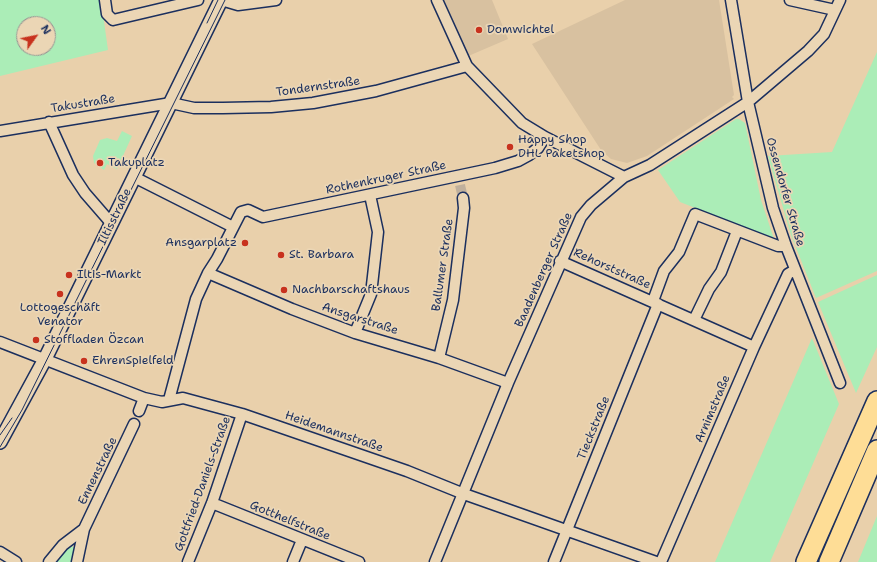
<!DOCTYPE html>
<meta charset="utf-8">
<style>
body{margin:0}
#map{position:relative;width:877px;height:562px;overflow:hidden;background:#e9d0ab;font-family:"Shantell Sans",sans-serif}
canvas{display:block}
.north{position:absolute;left:16px;top:16px;width:40px;height:40px;box-sizing:border-box;background:#ebd6b5;border:1px solid #989392;border-radius:50%;rotate:57deg;font-size:11px;font-weight:700;line-height:16px;text-align:center;color:#1b2f5e}
.north::after{content:'';display:block;margin:auto;width:14px;height:18px;background:#c8321e;clip-path:polygon(50% 0,100% 100%,50% 72%,0 100%)}
</style>
<div id="map">
<canvas width="877" height="562"></canvas>
<div class="north">N</div>
</div>
<script>
const context = document.querySelector('canvas').getContext('2d');
context.lineJoin = 'round';
function fillPath(path, color) { context.fillStyle = color; context.fill(path, 'evenodd'); }
const shape = rows => new Path2D(rows.map(r => 'M' + r).join(''));
function stroke(path, color, width, dash) { context.strokeStyle = color; context.lineWidth = width; context.lineCap = dash ? 'butt' : 'round'; context.setLineDash(dash || []); context.stroke(path); }
function write(font, color, halo, rows, align = 'center') {
  context.font = font + ' "Shantell Sans",sans-serif'; context.lineWidth = 3.5; context.setLineDash([]); context.textBaseline = 'middle'; context.strokeStyle = halo; context.fillStyle = color; for (const [text, x, y, turn = 0] of rows) {
    context.save(); context.translate(x, y); context.rotate((+turn || 0) * Math.PI / 180); context.textAlign = isNaN(turn) ? turn : align; if (halo) context.strokeText(text, 0, 0); context.fillText(text, 0, 0); context.restore();
  }
}
const built = shape([
 [441,0,492,0,508,39,466,57],
 [625,0,719,0,734,95,732,97,734,99,647,156,627,163,611,159,601,150,532,44]
]);
const green = shape([
 [0,0,101,0,108,50,0,76],
 [24,24,48,24,48,48,24,48],
 [877,52,877,271,816,298,791,235,768,156,832,152],
 [736,119,739,119,745,123,761,200,774,239,680,202,658,170],
 [122,131,132,136,117,169,107,164,104,170,94,163,93,156,100,140,107,138,117,141],
 [877,275,877,347,856,393,818,302],
 [812,338,839,404,770,562,715,562],
 [877,516,877,562,858,562],
 [68,545,74,547,76,550,75,562,52,562]
]);
const minorTunnel = shape([
 [460,185,463,198]
]);
const minor = shape([
 [105,0,107,14,113,20,198,0],
 [221,0,238,5,276,0],
 [437,0,467,66,522,123,545,137,624,177],
 [731,0,748,102,773,208,786,246,840,383],
 [790,0,835,10],
 [49,122,73,175,85,193,111,223],
 [0,131,171,103,194,108,223,108,271,107,313,103,376,91,467,66],
 [134,177,233,227],
 [560,261,754,347],
 [208,273,292,309,355,333,439,358,508,383],
 [653,301,664,271,679,252,695,214,778,246,786,246],
 [694,320,709,289,721,272,737,231],
 [355,333,371,294,378,232,370,195],
 [0,342,144,398,162,402,183,398,242,414,407,471,464,494,656,562],
 [439,358,453,300,464,208,463,198],
 [169,400,196,299,208,273,217,259,241,212,248,210,263,217,495,168,518,161,529,155,538,148,545,137],
 [139,411,144,398],
 [212,503,359,562],
 [0,552,16,562],
 [49,562,63,545,84,529,134,424],
 [77,562,84,529],
 [188,562,212,503,242,414],
 [293,562,302,540],
 [435,562,508,383,581,217,591,205,624,177,650,165,748,102,808,51,824,34,840,0],
 [554,562,658,304],
 [661,562,754,347,788,274,795,270]
]);
const tertiary = shape([
 [0,442,45,359,221,0]
]);
const motorway = shape([
 [806,562,877,401],
 [829,562,877,450]
]);
const tram = shape([
 [207,23,218,0],
 [0,435,12,418],
 [0,447,22,410,225,0]
]);
const markers = [
 [479,30,4,"#c8321e"],
 [510,147,4,"#c8321e"],
 [100,163,4,"#c8321e"],
 [245,243,4,"#c8321e"],
 [281,255,4,"#c8321e"],
 [69,275,4,"#c8321e"],
 [284,290,4,"#c8321e"],
 [60,294,4,"#c8321e"],
 [36,340,4,"#c8321e"],
 [84,361,4,"#c8321e"]
];
const poiNames = [
 ["Domwichtel",487,30],
 ["Happy Shop",518,140],
 ["DHL Paketshop",518,154],
 ["Takuplatz",108,163],
 ["Ansgarplatz",237,243,"right"],
 ["St. Barbara",289,255],
 ["Iltis-Markt",77,275],
 ["Nachbarschaftshaus",292,290],
 ["Lottogeschäft",60,308,"center"],
 ["Venator",60,322,"center"],
 ["Stoffladen Özcan",44,340],
 ["EhrenSpielfeld",92,361]
];
const streetNames = [
 ["Tondernstraße",318,87,-8],
 ["Takustraße",83,104,-9],
 ["Rothenkruger Straße",386,178,-12],
 ["Ossendorfer Straße",785,192,74],
 ["Iltisstraße",115,217,-64],
 ["Ballumer Straße",443,265,-82],
 ["Rehorststraße",612,269,24],
 ["Baadenberger Straße",544,270,-66],
 ["Ansgarstraße",360,319,18],
 ["Arnimstraße",713,409,-67],
 ["Tieckstraße",594,428,-68],
 ["Heidemannstraße",334,432,19],
 ["Ennenstraße",98,471,-64],
 ["Gottfried-Daniels-Straße",203,484,-70],
 ["Gotthelfstraße",290,521,22]
];
fillPath(built, '#d8c1a0');
fillPath(green, '#abedb7');
stroke(minorTunnel, '#c0b09c', 10, [10, 5]);
stroke(minor, '#1b2f5e', 13);
stroke(tertiary, '#1b2f5e', 16);
stroke(motorway, '#1b2f5e', 22);
stroke(minor, '#ebd6b5', 10);
stroke(tertiary, '#ebd6b5', 13);
stroke(motorway, '#fedd96', 19);
stroke(tram, '#1b2f5e', 1);
for (const [x, y, r, color] of markers) { const dot = new Path2D(); dot.arc(x, y, r, 0, 2 * Math.PI); context.fillStyle = color; context.fill(dot); stroke(dot, '#ebd6b5', 1.5); }
write('12px', '#1b2f5e', '#ebd6b5', poiNames, 'left');
write('12px', '#1b2f5e', '#ebd6b5', streetNames);
</script>
